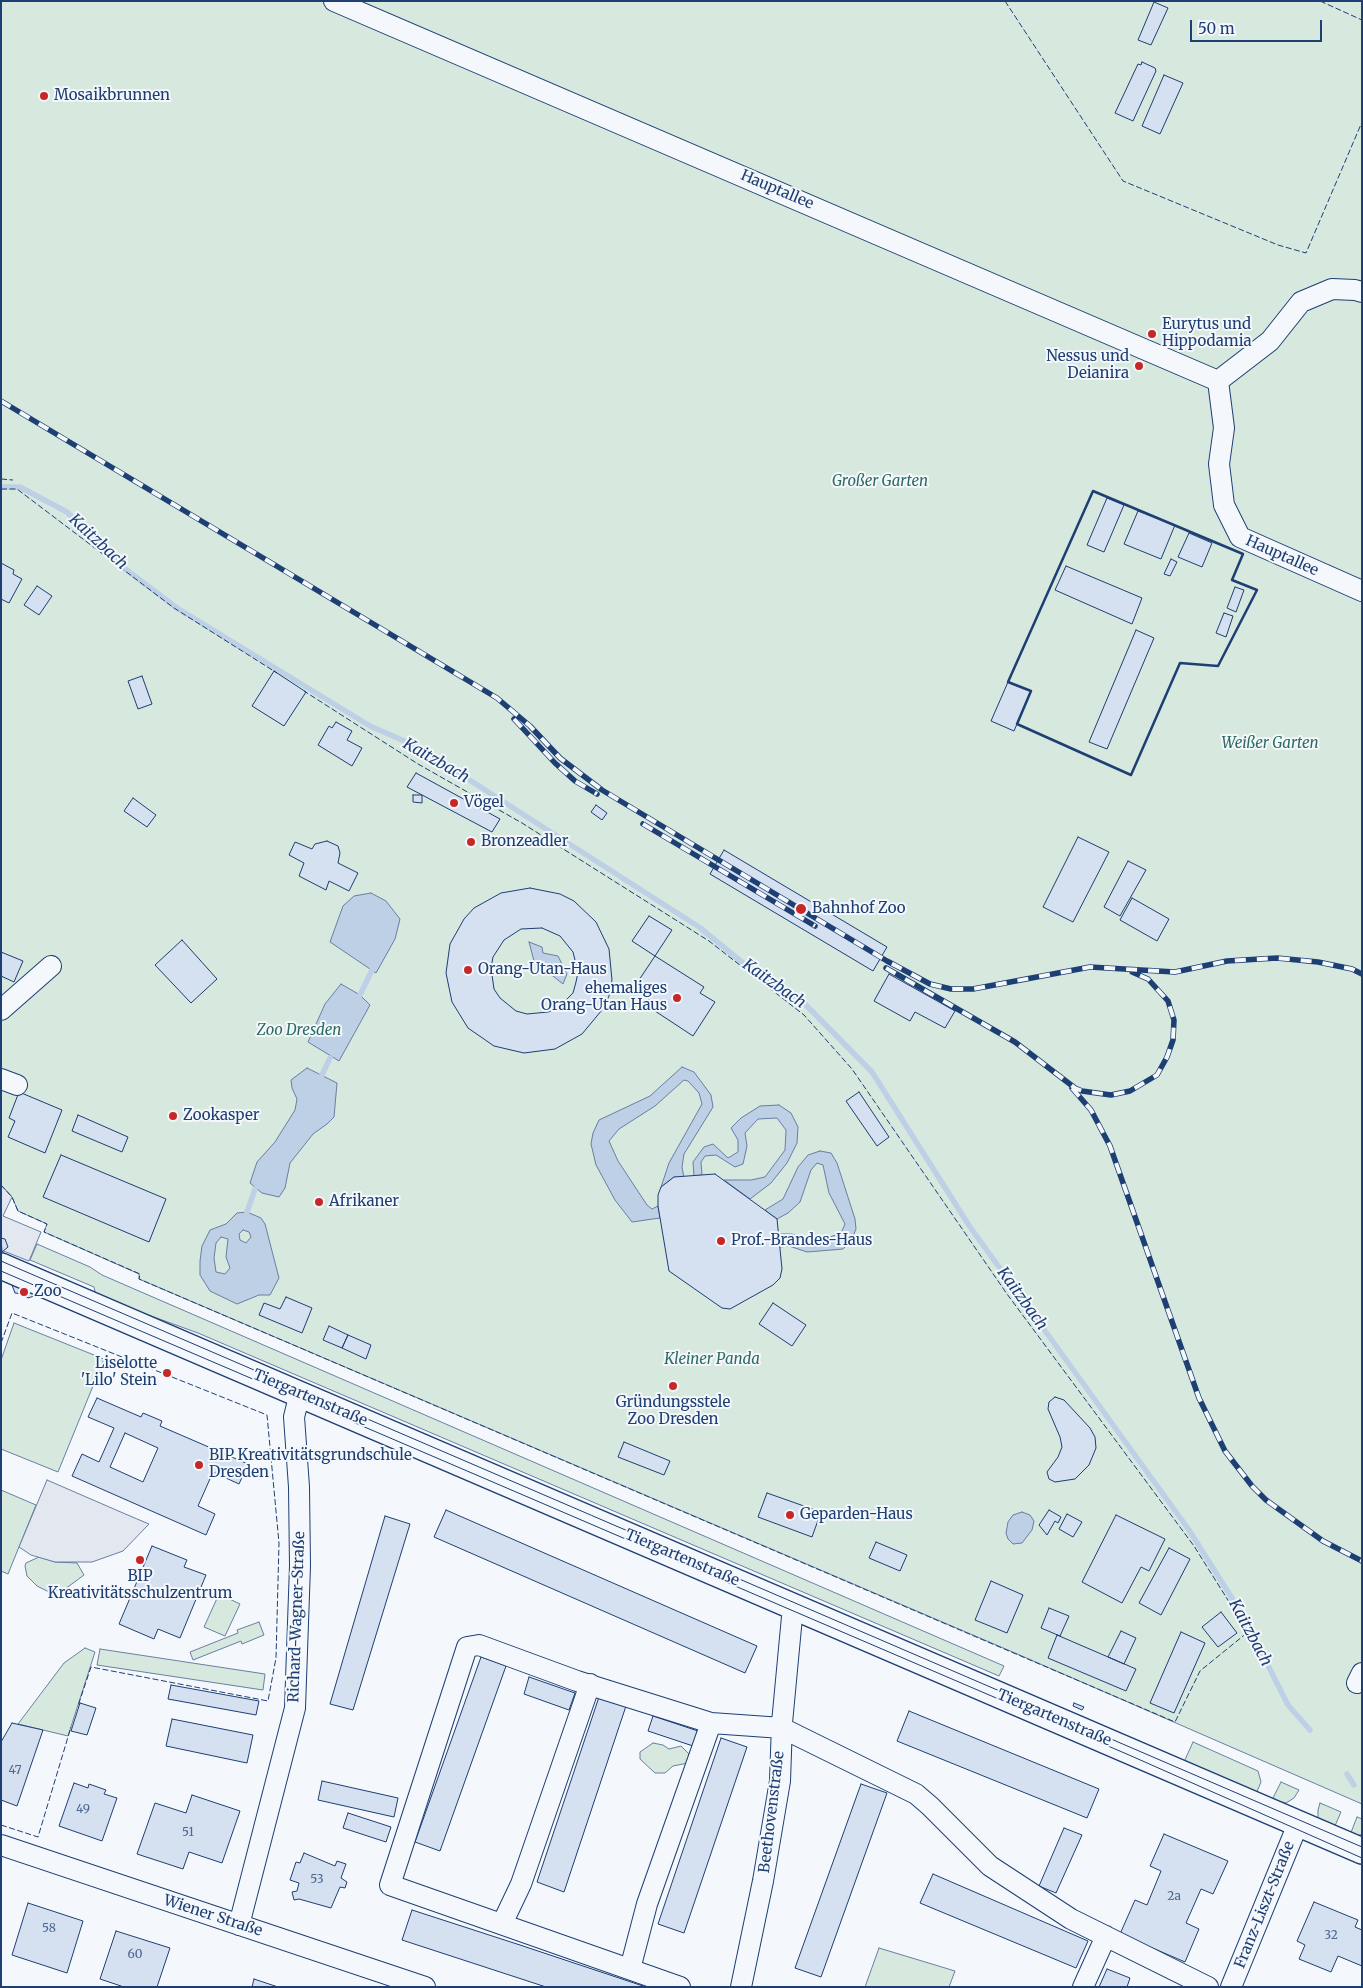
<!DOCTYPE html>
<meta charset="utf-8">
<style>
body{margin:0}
#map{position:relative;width:1363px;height:1988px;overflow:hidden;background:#f4f7fb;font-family:Merriweather,serif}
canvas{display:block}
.frame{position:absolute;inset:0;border:2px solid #1d3f73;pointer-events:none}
.scale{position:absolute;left:1190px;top:20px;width:132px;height:22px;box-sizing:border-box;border:2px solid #1d3f73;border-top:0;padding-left:6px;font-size:15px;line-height:18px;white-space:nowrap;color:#1d3f73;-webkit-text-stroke:4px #f4f7fb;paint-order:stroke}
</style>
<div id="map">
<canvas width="1363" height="1988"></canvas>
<div class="frame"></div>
<div class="scale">50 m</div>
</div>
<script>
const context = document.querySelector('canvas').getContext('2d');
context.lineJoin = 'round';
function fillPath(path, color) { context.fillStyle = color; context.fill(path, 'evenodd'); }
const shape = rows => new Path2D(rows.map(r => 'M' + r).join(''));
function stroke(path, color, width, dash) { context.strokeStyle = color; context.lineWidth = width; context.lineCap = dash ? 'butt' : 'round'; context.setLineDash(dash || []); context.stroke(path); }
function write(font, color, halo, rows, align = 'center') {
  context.font = font + ' Merriweather,serif'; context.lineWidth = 4; context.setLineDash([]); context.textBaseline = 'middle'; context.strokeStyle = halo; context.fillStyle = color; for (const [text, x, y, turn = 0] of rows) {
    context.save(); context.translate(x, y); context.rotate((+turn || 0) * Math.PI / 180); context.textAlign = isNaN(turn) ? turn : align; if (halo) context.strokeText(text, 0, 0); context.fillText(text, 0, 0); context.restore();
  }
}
const green = shape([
 [1,1,1362,1,1362,1804,1015,1653,139,1279,139,1274,44,1232,47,1224,18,1211,12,1197,1,1185,1,1],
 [37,1244,90,1267,102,1275,1004,1666,999,1676,198,1333,96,1296,94,1287,30,1260,37,1244],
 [14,1323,104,1359,58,1472,1,1449,1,1360,14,1323],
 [1,1490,36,1505,8,1574,1,1571,1,1490],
 [39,1557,55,1562,77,1563,84,1575,65,1589,49,1592,37,1586,27,1576,25,1566,26,1563,39,1557],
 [219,1594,240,1604,225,1636,204,1627,219,1594],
 [259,1622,264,1635,242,1644,241,1641,193,1660,190,1652,238,1633,237,1630,259,1622],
 [85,1648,95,1652,68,1736,18,1724,64,1663,85,1648],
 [100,1649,265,1674,263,1690,97,1665,100,1649],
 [1193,1742,1258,1771,1261,1782,1256,1794,1184,1762,1193,1742],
 [653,1743,663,1745,669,1749,681,1746,690,1755,688,1763,673,1766,665,1773,655,1773,640,1759,640,1752,653,1743],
 [1281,1782,1299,1790,1294,1798,1286,1803,1272,1800,1281,1782],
 [1320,1803,1341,1812,1334,1828,1323,1824,1318,1817,1318,1810,1320,1803],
 [1357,1817,1362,1819,1362,1834,1355,1837,1350,1835,1357,1817],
 [879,1948,955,1971,949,1987,865,1987,879,1948]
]);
const parking = shape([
 [1,1185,12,1197,3,1216,41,1232,29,1261,1,1250,1,1185],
 [47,1480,130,1516,149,1524,123,1551,92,1562,55,1562,31,1555,19,1547,47,1480]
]);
const water = shape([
 [371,893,386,901,400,919,395,939,376,973,330,942,343,906,354,896,371,893],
 [529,942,542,947,543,953,558,956,567,974,563,984,534,961,529,942],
 [341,984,360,995,370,1005,339,1061,308,1042,325,1004,341,984],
 [682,1067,694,1072,711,1095,713,1107,684,1154,682,1167,684,1178,674,1177,661,1187,669,1163,702,1104,699,1093,688,1081,684,1080,655,1106,619,1129,609,1141,618,1161,647,1205,652,1209,658,1206,660,1218,632,1222,615,1200,596,1165,591,1144,593,1133,599,1120,650,1096,682,1067],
 [307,1068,337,1083,334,1117,327,1124,313,1134,290,1163,285,1188,279,1197,262,1193,250,1183,257,1162,275,1142,295,1110,297,1099,292,1088,291,1080,307,1068],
 [779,1105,791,1113,798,1127,797,1143,787,1163,771,1183,750,1199,724,1180,751,1180,765,1177,785,1150,786,1130,777,1118,758,1119,745,1133,747,1146,743,1164,735,1167,716,1155,705,1156,701,1162,702,1175,694,1176,693,1162,704,1147,713,1144,728,1158,738,1152,738,1140,731,1128,741,1118,760,1106,779,1105],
 [820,1151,831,1153,837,1163,855,1219,856,1229,851,1241,843,1249,807,1252,789,1246,780,1247,778,1234,791,1234,814,1238,830,1237,841,1233,845,1224,829,1193,823,1165,817,1163,811,1170,800,1202,788,1213,777,1219,765,1210,783,1199,798,1167,808,1155,820,1151],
 [247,1212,261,1218,265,1224,279,1278,270,1295,259,1295,237,1304,210,1291,200,1275,200,1261,202,1246,210,1230,226,1224,237,1213,247,1212],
 [243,1230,249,1232,251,1237,246,1243,240,1240,239,1234,243,1230],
 [221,1237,228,1239,226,1257,230,1268,225,1274,216,1272,214,1258,216,1243,221,1237],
 [1022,1512,1030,1515,1034,1521,1032,1530,1022,1543,1013,1544,1008,1539,1006,1533,1008,1522,1013,1515,1022,1512]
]);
const stream = shape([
 [1,487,20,487,67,512,116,562,177,608,370,726,418,747,699,927,754,972,801,1000,872,1072,970,1227,1189,1530,1242,1614,1288,1705,1310,1730],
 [360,995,372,970],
 [322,1075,330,1058],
 [247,1212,255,1189],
 [1347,1774,1354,1785]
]);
const building = shape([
 [1154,2,1168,8,1151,45,1138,40,1154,2],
 [1142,62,1155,68,1156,71,1133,121,1115,113,1138,64,1141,65,1142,62],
 [1164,75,1183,83,1160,134,1142,126,1164,75],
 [1107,498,1124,505,1104,552,1087,545,1107,498],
 [1138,511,1175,525,1161,559,1124,544,1138,511],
 [1189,533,1212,543,1202,567,1178,557,1189,533],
 [1171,559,1177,562,1170,576,1164,574,1171,559],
 [1,563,14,570,13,574,22,579,9,603,1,599,1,563],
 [1066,566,1142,598,1132,624,1055,590,1066,566],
 [37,586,52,596,39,615,24,605,37,586],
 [1235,587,1244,590,1236,612,1227,608,1235,587],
 [1224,613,1233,616,1226,637,1216,633,1224,613],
 [1136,630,1154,638,1107,749,1089,742,1136,630],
 [274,671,306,692,284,726,252,706,274,671],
 [142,676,152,704,138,709,128,681,142,676],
 [1008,682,1031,691,1014,731,991,721,1008,682],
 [336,722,352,731,347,740,362,748,352,766,318,745,329,726,332,728,336,722],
 [416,773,500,819,492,832,407,787,416,773],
 [413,795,422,795,422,803,413,802,413,795],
 [133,798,156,815,147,827,124,811,133,798],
 [596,805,607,813,602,820,591,812,596,805],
 [1078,837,1109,852,1073,922,1043,907,1078,837],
 [327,841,338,846,340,853,338,863,358,873,349,891,329,881,326,890,299,876,304,863,289,855,295,842,312,849,315,844,327,841],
 [724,850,887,947,873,971,710,874,724,850],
 [1128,861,1146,870,1120,916,1104,907,1128,861],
 [530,888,560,894,574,901,596,922,609,949,612,980,609,996,602,1010,582,1034,555,1049,524,1053,494,1046,468,1028,452,1002,446,973,450,944,464,919,474,908,501,893,530,888],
 [542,928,560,936,573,952,578,972,576,982,573,993,558,1008,548,1012,527,1014,516,1011,500,998,494,989,491,968,493,957,504,940,521,929,542,928],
 [1132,898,1169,919,1157,941,1120,920,1132,898],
 [649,916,672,930,655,956,632,941,649,916],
 [182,940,217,979,191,1003,155,965,182,940],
 [1,952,23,961,14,982,1,976,1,952],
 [655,956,704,987,700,993,715,1002,693,1036,655,1011,658,1005,633,989,655,956],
 [889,974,955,1011,945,1028,915,1012,910,1021,874,1001,889,974],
 [19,1092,62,1110,45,1153,8,1137,15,1121,9,1118,19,1092],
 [859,1092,889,1137,877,1146,846,1101,859,1092],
 [78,1115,128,1137,122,1152,72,1131,78,1115],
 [61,1155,166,1199,149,1242,43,1197,61,1155],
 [715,1174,777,1219,782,1269,780,1278,773,1285,730,1309,722,1308,669,1271,658,1206,658,1195,661,1187,674,1177,715,1174],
 [1,1238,5,1239,8,1247,2,1252,1,1238],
 [15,1284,35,1293,34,1296,28,1298,23,1294,15,1293,12,1285,15,1284],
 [286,1297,312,1308,302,1333,259,1315,264,1303,280,1309,286,1297],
 [773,1303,806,1325,792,1346,759,1324,773,1303],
 [329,1326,348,1335,342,1348,323,1340,329,1326],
 [348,1335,371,1345,366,1359,342,1348,348,1335],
 [1055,1397,1064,1400,1090,1428,1095,1437,1096,1448,1089,1465,1075,1479,1055,1482,1049,1479,1047,1472,1058,1457,1062,1447,1060,1437,1048,1409,1049,1402,1055,1397],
 [97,1398,141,1417,143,1413,162,1421,160,1426,248,1464,239,1484,213,1472,198,1506,215,1514,206,1535,72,1476,82,1454,99,1462,114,1428,88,1417,97,1398],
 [125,1433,158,1448,143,1482,110,1467,125,1433],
 [624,1442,670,1461,664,1475,618,1457,624,1442],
 [767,1493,821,1512,812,1537,758,1517,767,1493],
 [446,1510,757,1646,745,1673,434,1537,446,1510],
 [1049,1510,1061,1517,1058,1523,1055,1521,1047,1535,1039,1525,1049,1510],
 [1067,1514,1082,1522,1073,1537,1059,1529,1067,1514],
 [1116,1515,1165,1539,1149,1571,1141,1567,1122,1603,1082,1582,1116,1515],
 [385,1516,410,1524,353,1710,330,1704,385,1516],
 [876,1542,907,1555,900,1571,869,1558,876,1542],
 [152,1546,187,1560,184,1567,206,1575,180,1638,158,1629,154,1639,119,1624,152,1546],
 [1169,1548,1190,1559,1161,1615,1139,1603,1169,1548],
 [991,1581,1023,1595,1007,1633,975,1620,991,1581],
 [1049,1608,1069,1616,1060,1636,1041,1628,1049,1608],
 [1221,1612,1237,1633,1218,1647,1202,1627,1221,1612],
 [1121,1631,1136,1638,1124,1664,1108,1657,1121,1631],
 [1181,1632,1205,1643,1174,1713,1150,1703,1181,1632],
 [1057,1635,1136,1669,1126,1691,1048,1658,1057,1635],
 [481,1657,506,1666,440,1851,415,1842,481,1657],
 [529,1677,575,1693,569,1710,524,1694,529,1677],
 [171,1685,259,1701,256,1715,168,1699,171,1685],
 [599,1697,626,1706,564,1892,537,1882,599,1697],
 [80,1703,96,1708,87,1735,71,1731,80,1703],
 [1074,1703,1084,1707,1082,1710,1073,1706,1074,1703],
 [909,1711,1099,1789,1087,1818,897,1741,909,1711],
 [653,1716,698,1731,693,1746,648,1731,653,1716],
 [172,1719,253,1735,247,1763,166,1746,172,1719],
 [12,1723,43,1730,17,1806,1,1800,1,1742,12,1723],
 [721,1738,747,1747,684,1933,658,1924,721,1738],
 [322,1781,398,1798,394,1817,318,1800,322,1781],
 [74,1783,88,1788,89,1784,106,1790,104,1794,117,1798,102,1841,59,1826,74,1783],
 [861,1784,887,1793,821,1977,795,1968,861,1784],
 [192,1795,240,1811,222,1863,189,1852,183,1869,137,1854,155,1803,186,1813,192,1795],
 [348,1813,391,1827,386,1842,343,1828,348,1813],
 [1064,1828,1082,1835,1056,1893,1039,1886,1064,1828],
 [1164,1834,1228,1861,1213,1894,1201,1889,1186,1923,1199,1929,1185,1962,1120,1934,1135,1900,1147,1905,1161,1871,1150,1866,1164,1834],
 [304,1853,335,1866,337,1861,346,1864,341,1878,347,1882,345,1888,340,1887,331,1908,299,1899,294,1900,292,1892,297,1891,299,1883,290,1880,296,1862,300,1863,304,1853],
 [933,1874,1088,1941,1076,1968,920,1903,933,1874],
 [1314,1902,1358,1920,1355,1927,1362,1930,1362,1966,1338,1956,1331,1972,1299,1959,1305,1945,1297,1941,1314,1902],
 [28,1903,83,1921,67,1973,12,1955,28,1903],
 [412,1910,520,1945,646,1987,546,1987,402,1940,412,1910],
 [116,1931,170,1948,157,1987,124,1987,100,1979,116,1931],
 [1107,1969,1130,1978,1127,1987,1099,1987,1107,1969],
 [254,1979,278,1987,252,1987,254,1979]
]);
const minor = shape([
 [334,1,1218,381],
 [1218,381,1224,428,1219,464,1224,505,1240,537,1362,591],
 [1218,381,1270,341,1301,302,1332,289,1355,290,1362,292],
 [1,1010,51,966],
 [1,1079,17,1085],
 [1357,1683,1362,1673],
 [1,1845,425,1987],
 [502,1924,521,1884,590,1684],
 [239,1925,295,1708,300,1566,299,1487,294,1417,300,1393],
 [630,1969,647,1904,711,1723],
 [680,1987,390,1885,467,1647,479,1645,577,1681,711,1723,782,1728,916,1794,930,1806,990,1866,1071,1919,1208,1987],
 [741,1987,763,1881,780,1781,782,1723,793,1606],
 [1083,1987,1106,1936],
 [1231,1987,1298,1824]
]);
const major = shape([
 [1,1266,1362,1851]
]);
const tram = shape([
 [1,1261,305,1392],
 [1,1271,1129,1755,1362,1858],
 [335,1405,1362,1847]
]);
const rail = shape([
 [1,401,497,698,530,726,560,758,602,790,887,961,930,984,951,989,973,989,1090,967,1175,972,1227,961,1277,958,1318,962,1352,969,1362,974],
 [514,719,555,763,575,781,597,794],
 [643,824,815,926],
 [886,968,1015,1042,1075,1088,1082,1091,1111,1095,1130,1091,1157,1075,1167,1057,1173,1040,1174,1020,1168,1001,1148,979,1132,972],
 [1072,1088,1091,1110,1110,1146,1199,1398,1225,1451,1252,1486,1266,1500,1323,1541,1362,1561]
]);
const fence = shape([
 [1005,1,1123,181,1278,245,1306,253,1362,122],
 [1320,1,1362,20],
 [1,479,13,480],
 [1,489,17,489,174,608,277,673],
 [1,1185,12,1197,18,1211,47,1224,44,1232,140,1274,139,1279,1175,1722,1200,1671,1248,1632,1194,1546,1007,1294,852,1069,804,1015,709,941,522,823,418,764,304,691],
 [1,1343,12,1313,267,1415,279,1543,276,1658,268,1701,91,1667,78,1706],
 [1,1825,38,1837,71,1727]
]);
const wall = shape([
 [1093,491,1243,554,1232,580,1257,590,1218,666,1180,663,1131,775,1017,724,1031,691,1008,682,1093,491]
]);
const markers = [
 [44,96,5,"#c62828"],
 [1152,334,5,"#c62828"],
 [1139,366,5,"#c62828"],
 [454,803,5,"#c62828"],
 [471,842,5,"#c62828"],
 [801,909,6,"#c62828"],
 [468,970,5,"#c62828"],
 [677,998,5,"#c62828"],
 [173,1116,5,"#c62828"],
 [319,1202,5,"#c62828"],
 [721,1241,5,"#c62828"],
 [24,1292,5,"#c62828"],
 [167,1373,5,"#c62828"],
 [673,1386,5,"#c62828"],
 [199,1465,5,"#c62828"],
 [790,1515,5,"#c62828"],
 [140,1560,5,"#c62828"]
];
const numberNames = [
 ["47",15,1771],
 ["49",83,1810],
 ["51",188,1833],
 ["53",317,1880],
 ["2a",1174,1897],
 ["58",49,1929],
 ["32",1331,1936],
 ["60",135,1955]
];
const poiNames = [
 ["Mosaikbrunnen",54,96],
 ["Eurytus und",1162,325],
 ["Hippodamia",1162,342],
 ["Nessus und",1129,357,"right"],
 ["Deianira",1129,374,"right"],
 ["Vögel",464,803],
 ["Bronzeadler",481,842],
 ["Bahnhof Zoo",812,909],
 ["Orang-Utan-Haus",478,970],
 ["ehemaliges",667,989,"right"],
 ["Orang-Utan Haus",667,1006,"right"],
 ["Zookasper",183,1116],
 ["Afrikaner",329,1202],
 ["Prof.-Brandes-Haus",731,1241],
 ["Zoo",34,1292],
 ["Liselotte",157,1364,"right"],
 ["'Lilo' Stein",157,1381,"right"],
 ["Gründungsstele",673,1403,"center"],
 ["Zoo Dresden",673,1420,"center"],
 ["BIP Kreativitätsgrundschule",209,1456],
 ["Dresden",209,1473],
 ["Geparden-Haus",800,1515],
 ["BIP",140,1577,"center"],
 ["Kreativitätsschulzentrum",140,1594,"center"]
];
const streetNames = [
 ["Hauptallee",777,190,23],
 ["Hauptallee",1282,556,24],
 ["Tiergartenstraße",310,1398,23],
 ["Tiergartenstraße",682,1558,23],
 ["Richard-Wagner-Straße",297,1617,-88],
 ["Tiergartenstraße",1054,1718,23],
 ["Beethovenstraße",772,1812,-83],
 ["Franz-Liszt-Straße",1265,1905,-68],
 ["Wiener Straße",213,1916,18]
];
const parkNames = [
 ["Großer Garten",880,482],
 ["Weißer Garten",1270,744],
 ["Zoo Dresden",299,1031],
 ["Kleiner Panda",712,1360]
];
const waterNames = [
 ["Kaitzbach",98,542,43],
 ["Kaitzbach",436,761,30],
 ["Kaitzbach",774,984,35],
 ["Kaitzbach",1022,1299,54],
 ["Kaitzbach",1250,1633,62]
];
fillPath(green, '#d7e8df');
stroke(green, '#687fa3', 1);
fillPath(parking, '#e3e8f0');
stroke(parking, '#687fa3', 1);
fillPath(water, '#bed0e5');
stroke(water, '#687fa3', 1);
stroke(stream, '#bed0e5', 5.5);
fillPath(building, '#d5e0f0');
stroke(building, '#1d3f73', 1);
stroke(minor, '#1d3f73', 22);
stroke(major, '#1d3f73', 28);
stroke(minor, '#f4f7fb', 20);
stroke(major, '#f4f7fb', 25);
stroke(tram, '#1d3f73', 1);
stroke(rail, '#1d3f73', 5.5);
stroke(rail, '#f4f7fb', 4, [11]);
stroke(fence, '#1d3f73', 1, [6, 2.5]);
stroke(wall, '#1d3f73', 2.5);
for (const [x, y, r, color] of markers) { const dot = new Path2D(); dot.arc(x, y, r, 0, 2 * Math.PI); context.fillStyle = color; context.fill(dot); stroke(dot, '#f4f7fb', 2); }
write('12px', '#4b6792', null, numberNames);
write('15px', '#1d3f73', '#f4f7fb', poiNames, 'left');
write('15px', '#1d3f73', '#f4f7fb', streetNames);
write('italic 15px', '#2c6c60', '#f4f7fb', parkNames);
write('italic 16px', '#1d3f73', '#f4f7fb', waterNames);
</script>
